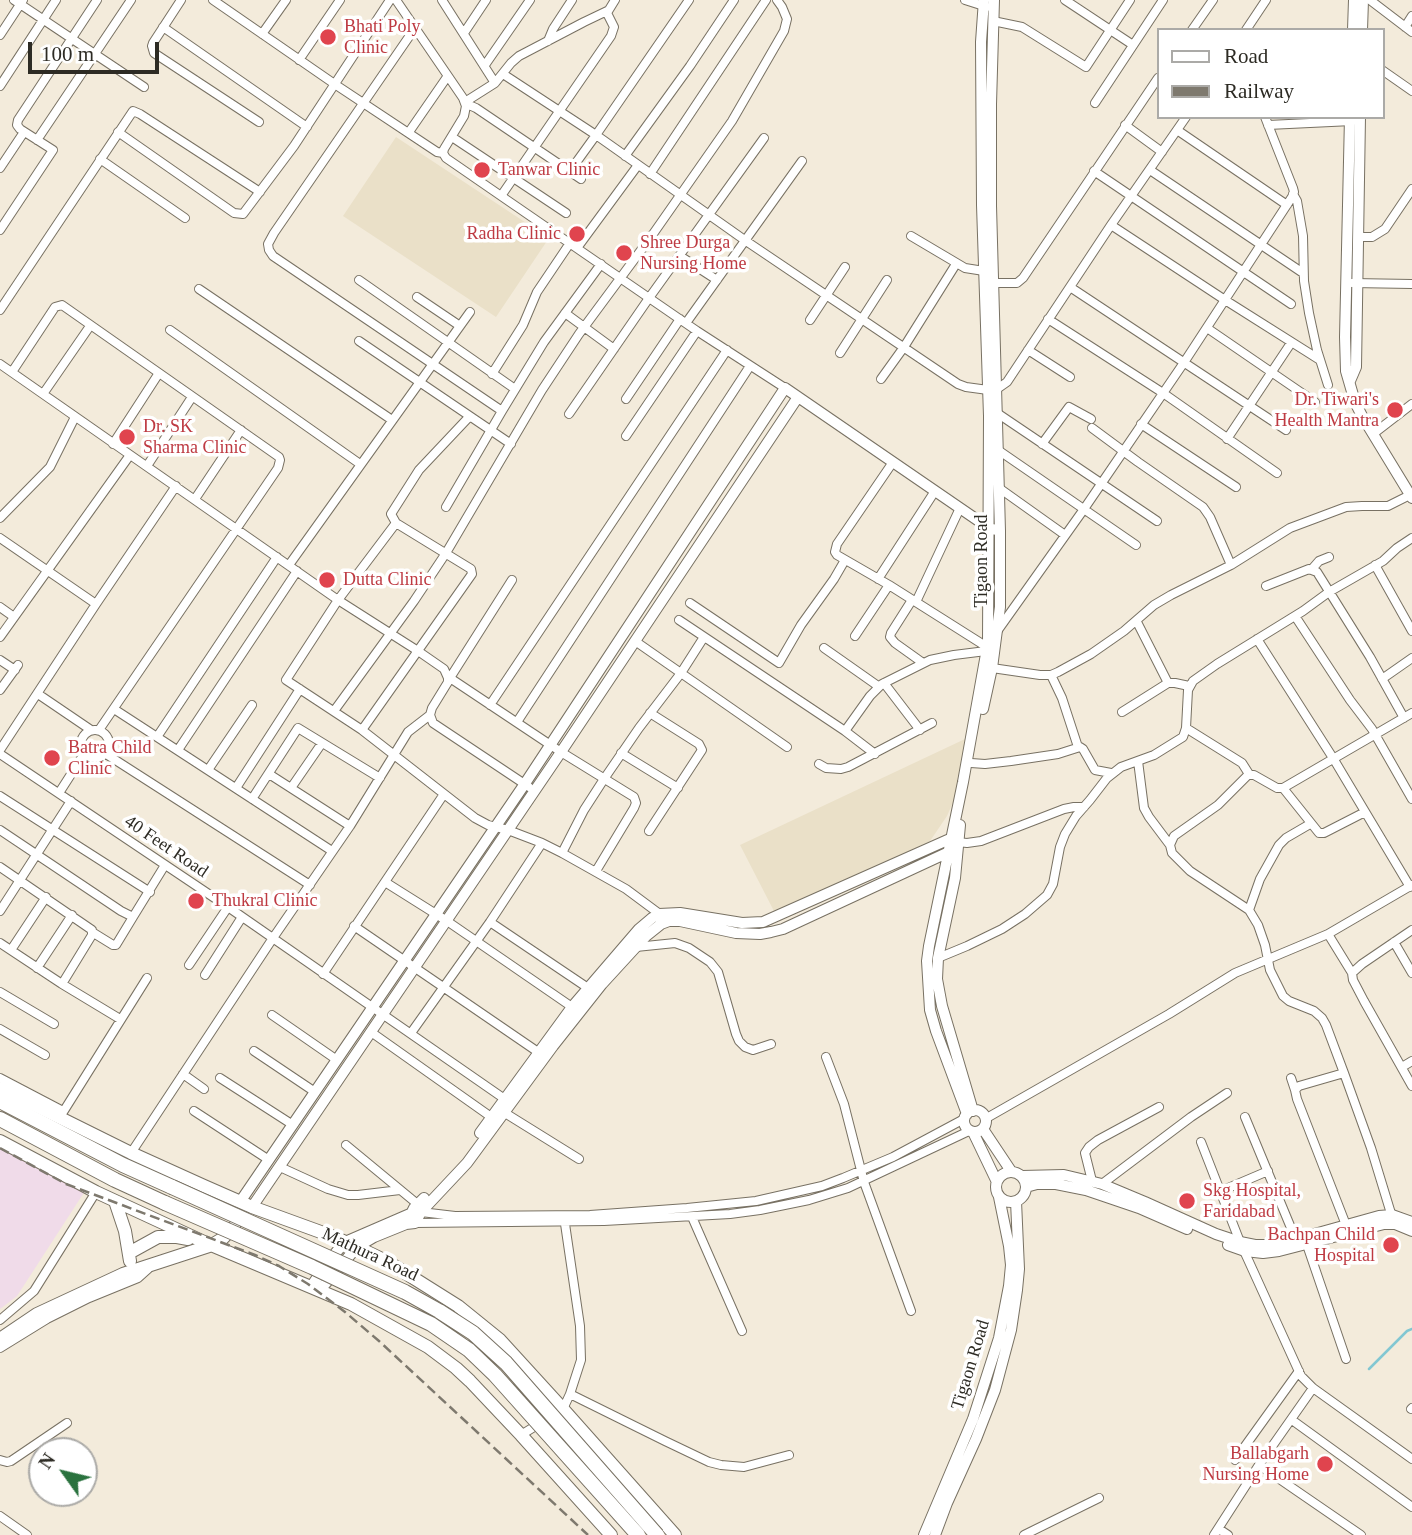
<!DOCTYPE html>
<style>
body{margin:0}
#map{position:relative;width:1412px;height:1535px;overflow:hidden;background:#f3ebdb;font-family:"Times New Roman",serif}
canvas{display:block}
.legend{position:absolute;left:1157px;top:28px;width:228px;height:91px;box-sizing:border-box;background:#fff;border:2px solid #abaaa7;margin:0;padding:9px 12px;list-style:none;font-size:21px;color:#2d2b24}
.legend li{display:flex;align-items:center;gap:14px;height:35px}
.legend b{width:35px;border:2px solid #abaaa7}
.north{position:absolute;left:28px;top:1437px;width:70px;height:70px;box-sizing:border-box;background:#fff;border:2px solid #abaaa7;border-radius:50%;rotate:304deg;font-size:19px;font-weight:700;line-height:28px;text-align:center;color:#2d2b24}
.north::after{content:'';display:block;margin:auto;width:24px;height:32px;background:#2a723e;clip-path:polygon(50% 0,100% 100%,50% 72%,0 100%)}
.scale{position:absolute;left:28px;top:42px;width:131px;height:32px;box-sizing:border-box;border:4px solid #2d2b24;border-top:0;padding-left:9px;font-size:21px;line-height:24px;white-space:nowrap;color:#2d2b24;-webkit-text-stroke:5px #fff;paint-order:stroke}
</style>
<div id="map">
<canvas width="1412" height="1535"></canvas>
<ul class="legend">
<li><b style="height:9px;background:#fff"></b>Road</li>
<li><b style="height:9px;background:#7e796e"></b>Railway</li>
</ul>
<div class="north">N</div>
<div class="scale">100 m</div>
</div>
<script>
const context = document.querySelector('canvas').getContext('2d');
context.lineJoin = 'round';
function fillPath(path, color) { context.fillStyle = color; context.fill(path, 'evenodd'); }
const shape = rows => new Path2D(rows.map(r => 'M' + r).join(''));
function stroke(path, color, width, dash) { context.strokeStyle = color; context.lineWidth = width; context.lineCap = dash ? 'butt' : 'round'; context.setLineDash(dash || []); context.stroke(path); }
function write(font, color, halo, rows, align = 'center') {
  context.font = font + ' "Times New Roman",serif'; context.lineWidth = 7; context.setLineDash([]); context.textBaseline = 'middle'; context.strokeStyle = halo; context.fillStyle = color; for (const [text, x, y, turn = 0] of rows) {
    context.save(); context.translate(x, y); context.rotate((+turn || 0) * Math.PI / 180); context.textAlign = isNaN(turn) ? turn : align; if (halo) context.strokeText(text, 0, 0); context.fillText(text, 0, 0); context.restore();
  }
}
const industrial = shape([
 [0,1143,85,1191,17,1296,0,1309]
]);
const built = shape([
 [396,137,549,238,496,317,343,216],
 [965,739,961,784,947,816,930,841,776,915,740,845]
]);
const stream = shape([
 [1369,1369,1407,1331,1412,1329]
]);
const minor = shape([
 [14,0,144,87],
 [181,0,153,43,152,46,154,53,259,122],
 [213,0,336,85,437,152,443,153],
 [396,0,463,98,466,106,464,116,444,149,443,153,446,158,697,331,785,388],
 [442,0,495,83],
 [965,0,987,7],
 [1065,0,1133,45],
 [1370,0,1412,32],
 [993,21,1022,27,1086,67,1130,0],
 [163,27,307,127],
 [1405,27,1412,16],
 [415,28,274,233,268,244,269,250,273,256,502,411],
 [1192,30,1213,0],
 [1246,30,1266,0],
 [464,33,486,0],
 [262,34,286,0],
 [0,35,23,0],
 [548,41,553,29,572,0],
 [299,60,340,0],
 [485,65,530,0],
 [1382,70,1412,91],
 [503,74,596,135,746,241,958,384,966,387,988,390,997,389,1007,382,1111,225,1186,117],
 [0,86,56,0],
 [465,102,495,83,511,63,519,56,584,22,607,11],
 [1095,103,1163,0],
 [466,106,469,105,476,108,581,179],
 [1125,125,1162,152],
 [1268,125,1352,121],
 [1177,130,1287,205],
 [118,132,234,213,243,214,294,146,390,0],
 [409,132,447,77],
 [452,137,566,213],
 [37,140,131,0],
 [625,156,690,66,734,0],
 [100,159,185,218],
 [0,168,24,132],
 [1150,170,1303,273],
 [570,171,596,135,689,0],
 [1094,171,1291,304],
 [650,174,766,0],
 [1293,194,1297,201,1303,236,1304,281,1309,313,1317,350,1328,385],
 [501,196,611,36,614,27,607,13,615,0],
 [1111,225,1225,300,1320,360],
 [0,230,53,150,20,129,17,125,18,120,97,0],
 [911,236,965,268,984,271],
 [1358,237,1372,237,1385,229,1412,189],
 [577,248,638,165],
 [680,256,717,280],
 [359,280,515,389],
 [989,283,1017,283,1023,278,1158,78],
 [1352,283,1412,284],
 [1070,287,1286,430],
 [199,289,392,420],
 [417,297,460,326],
 [0,310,133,111,140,114,260,192],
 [565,313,614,349],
 [1048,319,1163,393,1277,473],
 [810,320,845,267],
 [686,323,802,161],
 [1207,328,1315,402],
 [170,330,360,464],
 [359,341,511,444],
 [1028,350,1070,377],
 [840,353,887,280],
 [0,364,338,600,418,651,444,669,448,678,448,682,432,708,430,715,433,723,529,787],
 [12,372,55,307,62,305,279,457,280,460,278,468,99,730],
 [492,374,523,325,537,292,570,243],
 [881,379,904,347,956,264],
 [43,394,90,326],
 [626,399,680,319],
 [997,413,1157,521],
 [569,414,649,298,764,138],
 [1141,424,1236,487],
 [1092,428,1138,462,1203,507,1210,517,1231,565],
 [1373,434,1412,404],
 [626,436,697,331],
 [1227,439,1291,343],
 [113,444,159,373],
 [1042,444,1069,407,1091,419],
 [998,450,1136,545],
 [893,462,837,544,835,552,837,555,889,585,987,647],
 [147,466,192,397],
 [999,488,1065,535],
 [195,499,241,430],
 [446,507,502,411,544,342,601,264],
 [0,518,50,467,75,417],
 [396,523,338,600,286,680,362,730,475,818,488,825,508,830,542,843,562,853,626,889,661,915],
 [0,538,96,604],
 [289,565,470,312],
 [1375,565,1412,631],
 [1312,569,1319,561,1329,557],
 [878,579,935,491],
 [1266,586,1309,569,1317,572,1370,657,1404,718],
 [912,600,891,633,890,637,895,643,923,663],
 [916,602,960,508],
 [690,603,779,663,801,625,834,579,845,560],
 [0,607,14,617],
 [1295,616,1350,700,1372,729,1412,799],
 [679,620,845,731,875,754],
 [1137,622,1168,683],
 [998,630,1084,509,1185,361,1292,197,1294,192,1293,188,1265,117],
 [855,636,889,585],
 [0,637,130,455],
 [1257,639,1333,758,1410,887],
 [635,641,787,747],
 [824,648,878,686],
 [0,660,15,670],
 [992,668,1040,675,1051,675,1058,672,1091,654,1124,631,1154,605,1171,595,1231,565,1290,528,1346,507,1362,506,1388,506,1410,495],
 [1051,675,1062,698,1078,747],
 [450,678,561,752,634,797,636,803,634,808,596,871],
 [1382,679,1412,658],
 [448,681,512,580],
 [884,683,920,730],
 [0,690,18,665],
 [38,694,91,730],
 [490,705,727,350],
 [114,709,332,851],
 [334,711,414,601,446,553,542,390,579,334,653,234,732,121,784,31,787,19,782,7,777,0],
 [1122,712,1168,683,1175,683,1189,686],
 [517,722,750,366],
 [1186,728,1242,763,1249,774],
 '81 744a14 14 0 1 1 28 0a14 14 0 1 1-28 0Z',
 [362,730,472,574,471,569,396,523,391,514,419,470,469,417],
 [845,731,870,696,882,684,930,660,954,655,986,651],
 [157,737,277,557],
 [0,750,96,604,176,486],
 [178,750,297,571],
 [621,753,678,788],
 [0,754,228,907,509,1102],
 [106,754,310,885],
 [1138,761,1144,808,1149,817,1170,845],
 [971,763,985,764,1011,761,1058,754,1080,747,1083,749,1095,770,1111,773],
 [819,764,826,768,841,769,848,767,932,723],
 [208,770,252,705],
 [269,774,350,826],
 [236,788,300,689],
 [291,788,322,743],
 [1283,788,1319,833,1324,833,1365,812],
 [59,793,84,754],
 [0,796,150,892],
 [252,799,298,728,380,778],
 [0,830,121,911,133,917,165,865],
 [649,831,702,750,699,744,650,713],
 [957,842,967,843,981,841,1064,809,1074,807,1084,807],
 [562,853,584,810,604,779,639,728,681,673,704,637],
 [0,867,92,930,92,935,62,984],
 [385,882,447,921,572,1007],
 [1249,910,1260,879,1279,845,1286,838,1310,824],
 [0,911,71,801],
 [490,922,588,988],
 [354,926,538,1052],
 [92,932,113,945,116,945,133,917],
 [1328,934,1352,973,1362,964,1412,930],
 [1394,942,1412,973],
 [0,943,62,984,120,1019],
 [636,947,675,943,689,948,710,962,718,972,736,1034,739,1041,745,1047,753,1050,771,1044],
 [11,950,46,897],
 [938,958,967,946,1002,929,1025,914,1047,895,1053,884,1060,847,1065,834,1076,816,1090,800,1107,778,1121,767,1154,755,1183,737,1186,728,1188,690,1193,681,1217,664,1303,611,1329,592,1383,561,1397,548,1412,538],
 [189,965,228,907],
 [37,968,72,915],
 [1352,973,1353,980,1364,1001,1412,1086],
 [323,974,444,794],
 [205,975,242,917],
 [0,992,54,1024],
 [272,1015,337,1060],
 [0,1029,45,1055],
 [371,1032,494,1119],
 [411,1033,490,922,542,843],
 [254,1051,315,1092],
 [826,1057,844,1104,864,1182,911,1311],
 [1402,1067,1412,1061],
 [1344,1073,1299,1086,1295,1090,1297,1099,1346,1225],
 [183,1074,204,1089],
 [0,1078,63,1111],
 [220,1078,293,1125],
 [1291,1078,1295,1090],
 [194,1111,269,1160],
 [505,1113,579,1159],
 [60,1117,147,978],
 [1245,1117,1296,1240],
 [985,1119,1169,1014,1235,973,1328,934,1412,885],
 [1201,1142,1240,1242,1301,1376,1313,1388,1412,1459],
 [346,1145,415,1202],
 [131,1153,273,938,350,826,408,732,430,715],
 [280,1167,328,1189,348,1195,358,1195,400,1190],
 [1092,1181,1085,1153,1089,1147,1098,1140,1159,1107],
 [1102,1184,1191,1117,1227,1093],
 [1221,1191,1268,1171],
 [421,1212,455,1216,590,1215,687,1208,756,1201,822,1186,843,1178,893,1157,964,1119],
 [692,1217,742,1331],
 [1393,1220,1371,1148,1344,1073,1326,1025,1322,1018,1314,1011,1289,1001,1283,996,1270,970,1265,945,1258,925,1249,910,1190,871,1172,853,1170,845,1174,836,1218,805,1248,775,1254,775,1277,788,1283,788,1412,713],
 [415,1223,604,1221,730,1214,760,1210,809,1200,848,1188,969,1131],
 [1307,1245,1346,1359],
 [0,1320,34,1291,96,1192],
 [0,1348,47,1319,89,1298,138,1278,148,1269],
 [570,1394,665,1441,709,1462,721,1465,744,1467,789,1455],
 [1411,1409,1412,1408],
 [1292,1420,1412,1507],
 [521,1435,563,1409,570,1394,581,1360,580,1326,564,1217],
 [0,1460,7,1462,11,1461,67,1423],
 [1235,1460,1299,1371],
 [1259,1465,1361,1535],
 [0,1516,27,1535],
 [1219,1529,1228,1535],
 [1024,1535,1099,1498],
 [1214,1535,1259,1465,1313,1388]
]);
const tertiary = shape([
 [1353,30,1354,0],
 [1362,30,1363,0],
 [1350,117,1345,337,1346,371,1355,402,1362,416,1412,498],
 [1350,381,1356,367,1360,117],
 [983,709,992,668,1000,607,1000,531,991,206,991,104,994,0],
 [960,825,955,878,938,958,937,979,942,1006,973,1111],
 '964 1121a11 11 0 1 1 22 0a11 11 0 1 1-22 0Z',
 [967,1114,936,1031,930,1010,927,961,929,946,963,782,988,643,989,416,982,205,981,42,984,0],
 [983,1129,1011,1171],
 [973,1132,996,1180],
 [480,1133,572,1007,639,929,652,918,659,914,680,913,742,923,763,922,952,838],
 '996 1187a15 15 0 1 1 30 0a15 15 0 1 1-30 0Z',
 [1022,1176,1064,1175,1102,1184,1145,1202,1216,1234,1240,1242,1255,1245,1275,1245,1379,1216,1392,1215,1412,1222],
 [1026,1187,1037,1184,1056,1184,1086,1190,1139,1208,1187,1229],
 [240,1202,524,785,785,388,989,528,1000,531],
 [252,1207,561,752,798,397],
 [406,1224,414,1208,424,1198],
 [1228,1245,1245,1251,1263,1253,1279,1251,1384,1224,1395,1224,1412,1231],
 [311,1287,326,1264,345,1242,412,1213],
 [319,1291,357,1247,374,1237,406,1224,415,1223,421,1212,467,1163,553,1046,602,984,646,936,661,924,669,921,680,921,736,933,760,934,771,932,783,929,951,851],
 [924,1535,973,1419,999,1338,1009,1286,1011,1265,1009,1246,999,1197],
 [935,1535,947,1503,976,1439,995,1390,1011,1330,1017,1290,1019,1269,1016,1201]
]);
const secondary = shape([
 [0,1088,131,1153,204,1186,252,1207,329,1235,357,1247,388,1262,458,1306,500,1340,563,1409,675,1535],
 [0,1141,96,1192,204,1242,351,1304,428,1347,456,1368,470,1381,521,1435,611,1535],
 [115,1201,125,1231,130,1261],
 [129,1253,158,1237,177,1237,188,1239],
 [0,1339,37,1314,123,1274,212,1245,222,1239,234,1227]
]);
const trunk = shape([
 [0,1101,123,1165,172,1187],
 [0,1119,115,1180,165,1203]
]);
const rail = shape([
 [0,1148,66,1184,255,1255,279,1266,308,1284,345,1312,379,1341,588,1535]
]);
const trunkBridge = shape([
 [172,1187,405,1292,439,1311,473,1333,506,1363,657,1535],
 [165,1203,312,1267,431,1324,469,1350,495,1375,638,1535]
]);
const markers = [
 [328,37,9,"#e0444e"],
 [482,170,9,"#e0444e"],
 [577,234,9,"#e0444e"],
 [624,253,9,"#e0444e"],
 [1395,410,9,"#e0444e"],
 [127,437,9,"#e0444e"],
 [327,580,9,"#e0444e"],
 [52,758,9,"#e0444e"],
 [196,901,9,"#e0444e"],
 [1187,1201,9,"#e0444e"],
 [1391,1245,9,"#e0444e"],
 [1325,1464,9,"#e0444e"]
];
const healthNames = [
 ["Bhati Poly",344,27],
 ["Clinic",344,48],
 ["Tanwar Clinic",498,170],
 ["Radha Clinic",561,234,"right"],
 ["Shree Durga",640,243],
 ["Nursing Home",640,264],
 ["Dr. Tiwari's",1379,400,"right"],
 ["Health Mantra",1379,421,"right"],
 ["Dr. SK",143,427],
 ["Sharma Clinic",143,448],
 ["Dutta Clinic",343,580],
 ["Batra Child",68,748],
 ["Clinic",68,769],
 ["Thukral Clinic",212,901],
 ["Skg Hospital,",1203,1191],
 ["Faridabad",1203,1212],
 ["Bachpan Child",1375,1235,"right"],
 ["Hospital",1375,1256,"right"],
 ["Ballabgarh",1309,1454,"right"],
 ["Nursing Home",1309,1475,"right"]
];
const streetNames = [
 ["Tigaon Road",982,561,-90],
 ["40 Feet Road",166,847,34],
 ["Mathura Road",370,1255,25],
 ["Tigaon Road",971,1365,-73]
];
fillPath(industrial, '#f0dbe9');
fillPath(built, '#eae0c8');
stroke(stream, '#82c7d2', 2.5);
stroke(minor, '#787163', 10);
stroke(tertiary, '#787163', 12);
stroke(secondary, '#787163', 14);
stroke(trunk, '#787163', 16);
stroke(minor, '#fff', 8);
stroke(tertiary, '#fff', 10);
stroke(secondary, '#fff', 12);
stroke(trunk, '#fff', 14);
stroke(rail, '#7e796e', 2.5, [10, 5]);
stroke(trunkBridge, '#787163', 16, []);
stroke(trunkBridge, '#fff', 14);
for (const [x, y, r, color] of markers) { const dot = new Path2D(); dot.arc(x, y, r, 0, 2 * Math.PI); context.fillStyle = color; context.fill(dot); stroke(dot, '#fff', 2.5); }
write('18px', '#be3a42', '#fff', healthNames, 'left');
write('18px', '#2d2b24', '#fff', streetNames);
</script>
